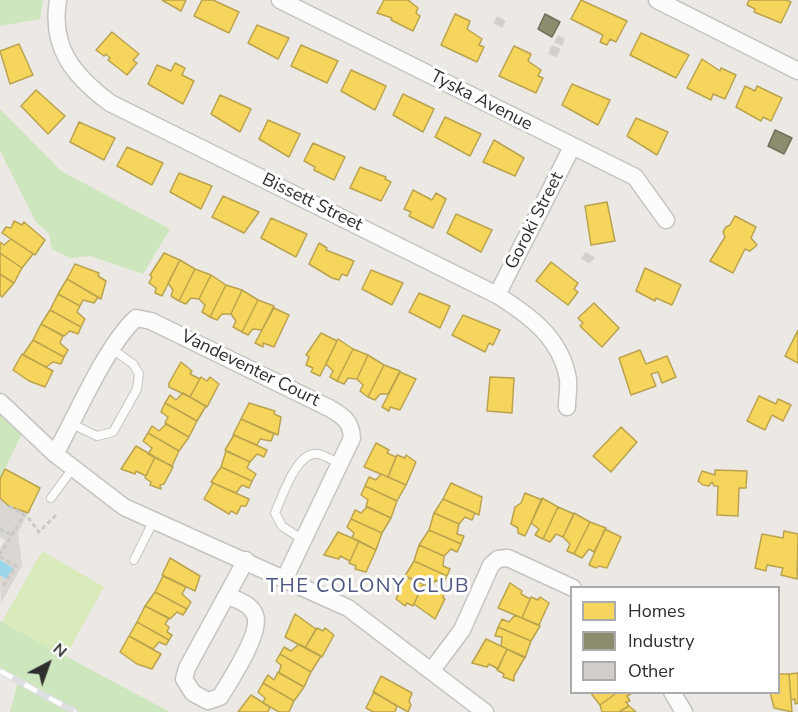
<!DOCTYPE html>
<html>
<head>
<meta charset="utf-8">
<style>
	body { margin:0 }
	#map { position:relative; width:798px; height:712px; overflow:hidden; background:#ece8e4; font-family:"Nunito Sans",sans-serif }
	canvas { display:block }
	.legend { position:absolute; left:570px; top:586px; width:210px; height:108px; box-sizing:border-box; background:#fff; border:2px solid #ababab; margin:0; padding:8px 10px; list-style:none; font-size:18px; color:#2e2e2e }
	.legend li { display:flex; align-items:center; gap:12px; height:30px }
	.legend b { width:30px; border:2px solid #ababab }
	.north { position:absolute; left:18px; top:634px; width:60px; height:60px; -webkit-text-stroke:4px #fff; paint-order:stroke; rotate:41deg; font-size:16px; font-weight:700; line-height:24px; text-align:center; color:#2e2e2e }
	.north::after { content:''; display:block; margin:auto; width:21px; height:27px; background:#2e2e2e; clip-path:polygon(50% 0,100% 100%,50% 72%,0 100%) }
</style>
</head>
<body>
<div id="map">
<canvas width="798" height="712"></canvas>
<ul class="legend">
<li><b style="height:16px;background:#f6d55c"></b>Homes</li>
<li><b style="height:16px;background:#8c8c6e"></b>Industry</li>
<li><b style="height:16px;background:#d1cecb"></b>Other</li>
</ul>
<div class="north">N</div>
</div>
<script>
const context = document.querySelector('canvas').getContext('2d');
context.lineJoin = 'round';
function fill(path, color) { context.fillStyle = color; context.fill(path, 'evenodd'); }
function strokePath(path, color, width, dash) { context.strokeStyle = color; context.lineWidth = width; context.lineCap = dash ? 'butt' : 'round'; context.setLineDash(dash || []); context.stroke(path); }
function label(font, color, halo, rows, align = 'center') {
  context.font = font + ' "Nunito Sans",sans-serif'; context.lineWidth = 6; context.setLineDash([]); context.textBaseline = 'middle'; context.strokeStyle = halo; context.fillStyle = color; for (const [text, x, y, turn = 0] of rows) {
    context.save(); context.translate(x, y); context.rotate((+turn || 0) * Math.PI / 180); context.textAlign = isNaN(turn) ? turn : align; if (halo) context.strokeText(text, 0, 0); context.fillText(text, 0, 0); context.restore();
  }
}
fill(new Path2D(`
	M0 0H43L40 19 0 26Z
	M0 109 61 171 170 229 143 274 90 256 70 258 52 249 49 234 36 222 0 151Z
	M0 402 25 427 0 479Z
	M0 621 170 712H10L18 681 0 671Z`), '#cee6be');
fill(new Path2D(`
	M42 551 104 587 65 657 2 622Z`), '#d9eabb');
fill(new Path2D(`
	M0 498 6 501 5 503 23 511 27 515 18 533 22 566 1 603 0 575 6 579 12 568 0 560V549L5 540 0 537Z`), '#dad6d2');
fill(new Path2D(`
	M0 560 13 568 6 579 0 575Z`), '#99d6ec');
const homes = new Path2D(`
	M162 0H186L181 11Z
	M202 0H213L239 12 229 33 194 16Z
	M384 0H408L418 8 416 13 420 16 413 31 391 20 392 18 377 13Z
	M581 0 627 21 616 42 610 39 607 45 600 42 603 35 571 19Z
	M749 0H786L791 2 781 23 754 12 755 9 747 5Z
	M455 14 470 21 467 29 482 39 479 45 484 47 477 62 441 45Z
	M257 25 289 38 278 59 248 43Z
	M112 32 139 54 133 60 137 63 127 75 108 60 110 58 106 54 104 56 96 50Z
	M641 33 689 55 676 78 630 55Z
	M19 44 33 75 10 84 0 51Z
	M301 45 338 61 327 83 291 66Z
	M514 46 531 54 528 61 541 70 538 76 543 78 536 93 499 76Z
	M702 59 720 71 721 68 736 75 725 99 713 94 711 100 687 88Z
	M175 63 185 68 182 75 194 81 183 104 148 84 157 65 171 71Z
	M351 70 386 86 375 110 341 91Z
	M572 84 610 100 598 125 562 105Z
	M745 86 755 91 757 86 782 98 771 121 763 117 761 121 736 107Z
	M36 90 65 116 48 134 21 106Z
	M403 94 434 109 423 132 393 115Z
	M220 95 251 109 240 132 211 114Z
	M445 117 481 134 470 156 435 137Z
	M636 118 668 132 657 155 627 136Z
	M268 120 300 134 289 157 259 139Z
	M79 122 115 138 104 160 70 142Z
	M494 140 524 158 515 176 483 162Z
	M313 143 345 157 334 180 314 170 315 167 304 161Z
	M127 147 163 163 152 185 117 166Z
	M360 167 386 177 385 179 391 182 381 201 350 188Z
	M179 173 212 186 201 209 170 192Z
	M413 190 432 200 436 193 446 199 433 228 409 216 411 212 404 209Z
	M223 196 259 212 244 233 212 217Z
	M607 202 615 241 591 245 585 206Z
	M456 214 492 230 481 252 447 233Z
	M735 216 756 227 751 238 757 245 750 251 745 249 733 273 710 261 725 237 723 232 726 227 730 225Z
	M271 218 307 234 296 257 261 238Z
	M14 221 22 225 24 222 45 240 35 255 2 233 6 227 11 228Z
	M11 239 33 254 22 268 0 253V242L4 245Z
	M319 243 327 248 326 250 354 261 347 276 342 274 339 280 332 278 309 264Z
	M0 253 22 268 14 283 0 274Z
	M164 253 180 260 162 296 155 293 156 288 149 283 152 277 150 275Z
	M180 260 195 269 179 301 171 296 173 290 168 283Z
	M551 262 578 283 574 289 578 292 568 305 536 281Z
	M75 264 99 273 98 276 106 281 101 299 67 279Z
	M645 268 681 285 672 305 656 298 655 301 636 291Z
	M195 269 211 275 199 299 191 298 186 304 179 301Z
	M371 270 403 283 392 305 362 289Z
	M0 274 14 283 2 297 0 295Z
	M211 275 226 285 210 317 202 312 205 305 199 299Z
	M67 279 98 297 94 303 83 300 80 306 58 294Z
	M226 285 242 290 231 314H222L217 320 210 317Z
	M242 290 258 300 242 332 233 327 236 321 231 314Z
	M419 293 450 306 440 328 409 312Z
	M58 294 80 306 77 312 85 319 81 327 50 310Z
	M258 300 274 306 262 330 253 329 248 335 242 332Z
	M594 303 619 328 602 347 580 326 583 323 578 318Z
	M274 308 289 315 274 347 263 343V347L255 343Z
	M50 310 81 327 78 334 70 331 64 336 41 324Z
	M463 315 500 330 493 345 489 343 485 352 452 335Z
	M41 324 63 336 60 343 68 350 64 357 33 340Z
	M798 330V363L785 356Z
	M321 333 337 341 320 376 311 372 313 368 306 365 309 357 306 355Z
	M338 339 353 349 337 381 330 377 333 371 326 364Z
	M33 340 64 357 61 364 53 362 46 367 23 355Z
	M353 349 368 355 357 379 348 378 344 384 337 381Z
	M640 350 646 364 667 356 676 377 662 383 658 372 651 374 656 386 631 395 619 358Z
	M22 354 53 371 45 387 29 381 13 370Z
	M368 355 384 365 368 397 360 391 363 385 357 379Z
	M181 362 192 371 190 374 200 379 190 397 169 387V383Z
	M384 365 400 371 388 394H380L375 400 368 397Z
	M400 372 416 379 400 410 390 407 389 411 382 407Z
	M201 377 207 381 210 377 219 384 207 407 190 397Z
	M490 377 514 378 512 413 487 411Z
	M183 393 206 406 197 421 165 403 170 395 176 400Z
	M759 396 776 404 778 399 791 405 783 421 772 415 765 430 747 421Z
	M165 403 197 421 189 437 165 423 168 417 161 412Z
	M249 403 275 411 274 414 281 417 278 435 241 419Z
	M241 419 274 434 271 441 260 439 257 445 233 435Z
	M166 424 189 437 179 451 148 433 152 426 159 431Z
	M621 427 637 442 611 472 593 456Z
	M148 433 179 451 172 466 148 454 152 448 143 441Z
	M234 435 267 450 264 457 257 454 250 462 225 450Z
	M376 443 389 450 387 453 396 457 388 477 364 467Z
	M136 446 155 457 146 476 136 471 135 474 121 469Z
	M226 451 250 462 247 468 256 474 252 481 221 467Z
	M397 455 405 458 406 455 416 462 406 485 388 477Z
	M155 457 173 467 164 484 160 485 161 489 150 485 151 482 145 478Z
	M221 467 252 481 249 488 242 485 236 493 211 482Z
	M5 469 40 488 28 513 9 506 0 498V479Z
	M715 470 747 471 746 488H739L738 516 717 515 718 486H714L712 482 709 486 703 485 698 481 702 471 715 475Z
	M381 474 406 485 397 501 365 486 369 477 376 480Z
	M213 483 249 499 246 506H241L237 514 231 511 229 514 204 499Z
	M451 483 482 497 479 515 443 499Z
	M365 486 397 501 391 518 366 506 368 500 361 495Z
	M525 493 542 500 525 536 518 533V528L511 524 515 507 521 503Z
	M542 498 558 507 543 539 535 535 539 529 531 523Z
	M443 499 475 513 472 520 465 517 459 524 434 513Z
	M367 507 391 518 382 533 351 519 355 510 361 513Z
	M558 507 574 514 563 537 556 534 550 542 543 539Z
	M434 513 459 524 457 534 464 536 461 544 429 530Z
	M574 513 590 522 574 554 567 551 570 544 563 537Z
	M351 519 382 533 376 550 352 538 354 533 347 527Z
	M590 522 606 528 594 552 589 549 582 558 574 554Z
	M605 529 621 537 607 568 599 566 596 568 589 565Z
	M429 530 461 544 457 552 451 549 444 556 419 545Z
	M784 531 798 534 797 579 781 575 783 568 767 565 766 571 755 568 762 534 783 538Z
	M338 532 359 541 350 561 340 556 339 559 324 555Z
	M359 541 376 550 366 572 355 569 356 566 349 563Z
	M419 545 444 556 443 566 450 569 447 576 414 561Z
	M170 558 200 576 195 591 162 575Z
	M414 561 447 576 443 584 436 580 430 587 405 576Z
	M163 576 186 587 182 594 191 602 187 609 155 592Z
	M406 577 423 584 413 606 407 603 405 606 396 599Z
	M510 583 522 591 521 594 530 599 522 618 498 608Z
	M423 584 444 594 443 598 445 599 435 619 414 604Z
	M155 592 187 609 183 615 177 612 170 619 145 606Z
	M531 597 538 600 540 597 549 603 539 625 522 618Z
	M145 606 169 618 165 624 169 627 167 632 172 635 169 640 137 622Z
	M295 614 316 629 305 648 285 637Z
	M515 615 540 626 531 641 498 627 502 619 509 622Z
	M137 622 169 640 166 645 159 642 153 649 129 636Z
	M498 627 531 641 525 658 501 646 502 637 495 636Z
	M317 628 323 631 325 628 334 635 322 657 305 648Z
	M129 636 161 654 152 669 137 664 120 652Z
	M486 639 507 649 498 669 489 664 487 667 472 663Z
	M299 644 321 656 311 672 280 654 284 647 291 651Z
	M507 649 525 657 514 676V681L503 677 504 674 497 670Z
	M280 654 311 672 304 687 279 673 281 665 276 661Z
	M278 672 304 687 294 701 263 683 268 675 274 680Z
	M798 673V703L795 704V699L791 700 789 674Z
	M778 674H789L792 712 774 708 770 692H778Z
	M381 676 412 693 409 701 411 705 408 712 373 692Z
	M263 683 294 701 289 712H279L263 703 265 698 258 692Z
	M374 692 397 706 395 712H373L366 708Z
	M590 692H618L600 705Z
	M618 692H634L627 696 630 701 626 702 629 706 619 712H602L600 705Z
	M251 695 270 707 268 712H238Z
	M629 706 636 712H619Z`);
fill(homes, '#f6d55c');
strokePath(homes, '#baa34e', 1.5);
const industry = new Path2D(`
	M545 14 560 22 552 37 538 29Z
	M775 130 792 138 784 154 768 146Z`);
fill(industry, '#8c8c6e');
strokePath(industry, '#70705b', 1.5);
const building = new Path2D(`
	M497 17 505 21 502 27 494 23Z
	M558 36 564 39 562 45 555 42Z
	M552 46 560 49 556 57 549 53Z
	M586 253 594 258 589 263 582 258Z`);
fill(building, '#d1cecb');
strokePath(building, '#d7d4d0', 1.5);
const lane = new Path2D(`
	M72 424 97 436 113 432 137 389 139 374 133 364 112 349
	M51 498 73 468
	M303 540 282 526 275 513C282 497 297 450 318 454 325 455 333 461 340 464
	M134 560 153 522`);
const street = new Path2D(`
	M58 0C50 48 74 76 110 103L497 295C529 315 561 338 568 379 569 387 567 398 567 407
	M280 0 635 177 666 220
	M657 0 798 71
	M497 295 572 147
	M0 402 55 454 124 507 348 608 485 712
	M55 454C77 415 105 347 136 318L151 321 329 408C343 416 351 421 352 438L285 578
	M229 596C239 601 251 604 255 615 262 632 230 681 220 697L208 701 193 693 184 679 187 668 246 560
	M432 670 462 630 491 565 498 559 508 558 573 588
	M672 692 684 712`);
strokePath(lane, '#c5c4c5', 10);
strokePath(street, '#c5c4c5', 19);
strokePath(new Path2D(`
	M9 506 27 516 39 532 57 514
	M0 529 12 535
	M0 555 24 515
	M0 557 16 566 4 585 0 583`), '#c9c9c8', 3, [4.5, 3]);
strokePath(lane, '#fcfcfb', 8);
strokePath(street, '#fcfcfb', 16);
const rail = new Path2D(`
	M0 671 75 712`);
strokePath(rail, '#dfdfe1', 7);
strokePath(rail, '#fff', 4.5, [14]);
label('18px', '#2e2e2e', '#fff', [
	["Tyska Avenue",481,101,27],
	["Bissett Street",312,203,26],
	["Goroki Street",535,221,-63],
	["Vandeventer Court",250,369,26]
]);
context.letterSpacing = '1.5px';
label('20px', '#4d5680', '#fff', [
	["THE COLONY CLUB",368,587]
]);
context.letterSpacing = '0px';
</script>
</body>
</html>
